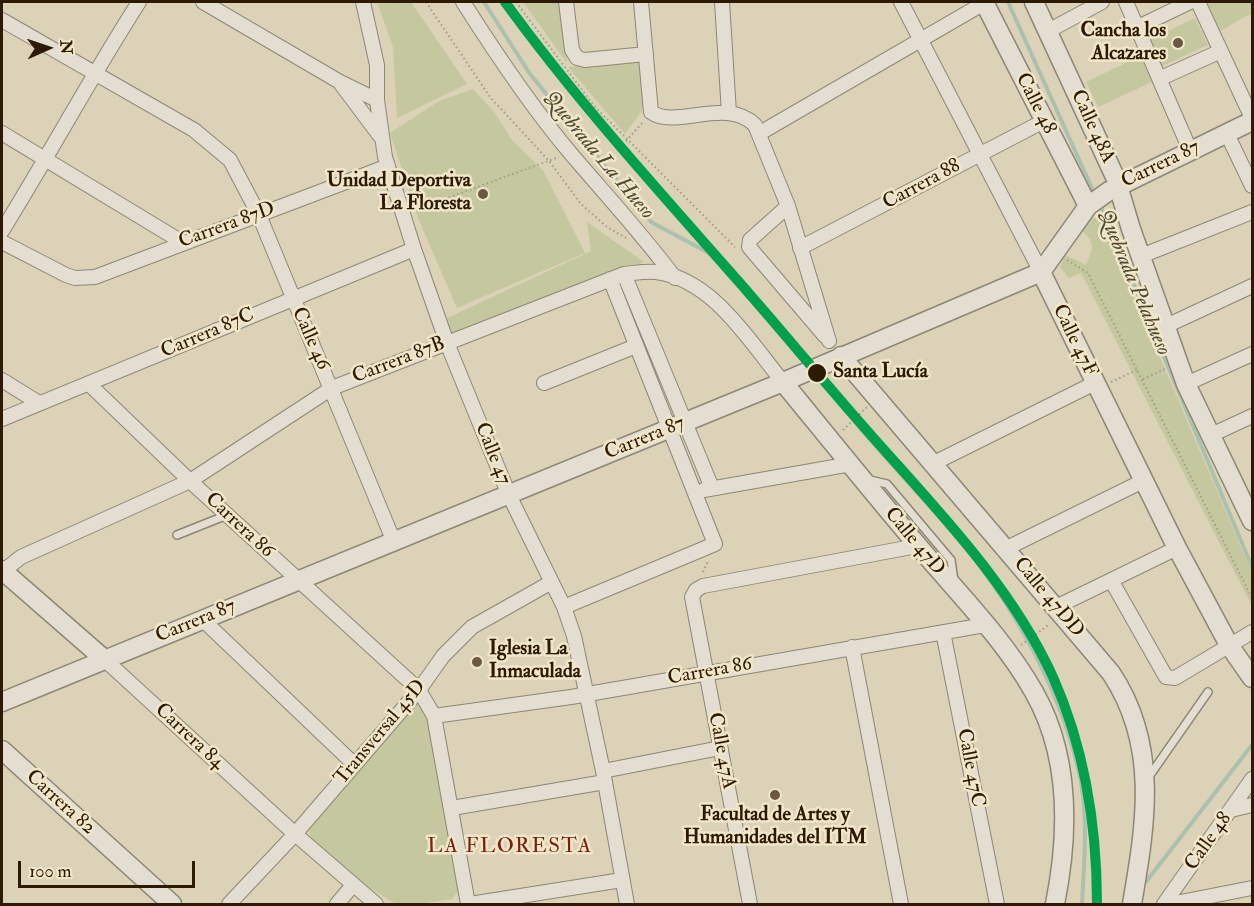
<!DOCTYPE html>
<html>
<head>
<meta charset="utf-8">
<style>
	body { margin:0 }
	#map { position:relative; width:1254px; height:906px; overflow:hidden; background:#dbd2b8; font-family:"IM FELL Double Pica",serif }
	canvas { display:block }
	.frame { position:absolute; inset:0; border:3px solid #2d1a05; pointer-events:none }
	.north { position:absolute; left:18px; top:18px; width:60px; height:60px; -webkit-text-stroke:4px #f1e6c8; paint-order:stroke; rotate:87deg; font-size:16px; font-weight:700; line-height:24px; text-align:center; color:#2d1a05 }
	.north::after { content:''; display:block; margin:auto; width:21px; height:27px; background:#2d1a05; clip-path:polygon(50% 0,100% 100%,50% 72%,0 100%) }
	.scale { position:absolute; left:18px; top:861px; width:177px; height:27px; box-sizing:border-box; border:3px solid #2d1a05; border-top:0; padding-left:8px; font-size:18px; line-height:21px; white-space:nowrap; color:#2d1a05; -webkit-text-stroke:4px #f1e6c8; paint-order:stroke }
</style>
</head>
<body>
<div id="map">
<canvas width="1254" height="906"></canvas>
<div class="frame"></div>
<div class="north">N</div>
<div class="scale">100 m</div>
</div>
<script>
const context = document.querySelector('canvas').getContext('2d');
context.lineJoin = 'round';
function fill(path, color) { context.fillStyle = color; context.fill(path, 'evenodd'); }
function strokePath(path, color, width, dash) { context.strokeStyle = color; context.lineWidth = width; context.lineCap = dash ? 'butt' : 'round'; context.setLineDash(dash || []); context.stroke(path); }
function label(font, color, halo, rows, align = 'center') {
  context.font = font + ' "IM FELL Double Pica",serif'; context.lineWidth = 5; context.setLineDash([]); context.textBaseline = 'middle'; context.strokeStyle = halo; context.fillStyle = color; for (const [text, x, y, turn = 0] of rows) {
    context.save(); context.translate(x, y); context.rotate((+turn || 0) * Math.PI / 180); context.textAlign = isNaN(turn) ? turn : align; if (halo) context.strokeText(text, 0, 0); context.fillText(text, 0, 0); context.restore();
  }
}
fill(new Path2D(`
	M377 2H411L467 84 397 118 393 47Z
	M523 2H559L567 63Z
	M1207 2H1252V13L1220 31Z
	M1195 18 1208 45 1160 67 1148 41Z
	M1140 56 1152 82 1098 107 1086 82Z
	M640 60 644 108 625 134 568 67Z
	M473 89 495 113 512 140 543 170 585 253 457 308 418 218 390 133 439 101Z
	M1094 218 1101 219 1252 573V606L1081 273 1069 278 1060 267 1065 255 1086 265C1093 249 1096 242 1081 230L1085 222Z
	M587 222 644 262 451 334 447 318 591 251Z
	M420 702 426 707 460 889 452 899C437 901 413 906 397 904 382 898 320 853 312 840 309 834 309 829 309 822L399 725V715L412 704Z`), '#c5c89f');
strokePath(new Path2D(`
	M484 2 530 74 651 222 709 253 761 312
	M1008 2 1095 195
	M1100 204 1252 567
	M859 427C893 467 929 504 962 543 1016 609 1065 698 1081 782 1088 821 1084 865 1082 904
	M1142 887 1252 745`), '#abc1ae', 4);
const service = new Path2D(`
	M866 479 887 484 951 560 954 581
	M177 535 227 515
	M1148 778 1208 692`);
const minor = new Path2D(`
	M203 2 340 82 377 100
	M363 2 377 65V100L385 157 414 249 447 343 509 495 564 607 574 636 603 771 627 904
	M463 2C496 54 532 108 572 155 607 196 643 235 675 278
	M566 2 572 50 577 58 585 60 646 54
	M641 2 651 112C676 130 726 96 755 125L788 206 829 341
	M722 2 729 113
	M901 2 1041 272
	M1126 2 1190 150
	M1198 2 1252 118
	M2 20 194 130 230 160 259 215 394 542
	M1138 27 1190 2
	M1048 31 1102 2
	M1161 78 1221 51
	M341 84 380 136
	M2 133 182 242
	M760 133 986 2
	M1227 134 1252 186
	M788 206 750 240 749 247 825 336
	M2 231C49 155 91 77 139 2
	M2 242 66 275 75 278 95 277 388 166
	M800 248 1044 121
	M1141 256 1252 212
	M624 274 712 488
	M1166 326 1252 286
	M2 380 39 403
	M544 383 636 346
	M89 384 190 481 419 690 434 716 468 904
	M1186 384 1252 354
	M2 419 414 249
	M1209 436 1252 416
	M932 464 1095 383
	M704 490 851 464
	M1005 549 1143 481
	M2 572 21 557 190 481 332 388 624 274C635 273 645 271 656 272 713 279 750 342 783 382
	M1111 580 1166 677 1175 678 1252 632
	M564 607 715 544 610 279
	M1056 607 1177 548
	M203 620 354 764
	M943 632 997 904
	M852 647 901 904
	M104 659 295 834 376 904
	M434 716 571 697 985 625
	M603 771 720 748
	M452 808 605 782
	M1231 810 1252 805
	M229 904 295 834 419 690 443 656 472 627 550 583
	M337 904 353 885
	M470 904 622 880
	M750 904 692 597 696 590 703 586 917 546
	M1164 904 1252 779
	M1170 904 1252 888`);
const tertiary = new Path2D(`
	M984 2 1088 206
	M1034 2 1116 179 1131 229 1186 384 1252 521
	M1041 272 1177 548 1229 645 1252 678
	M841 356 1111 673C1159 745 1146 823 1132 904
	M783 382C828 437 873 493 919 547 958 593 1004 639 1034 692 1071 757 1069 834 1055 904
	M2 570 104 659
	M2 702 783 382 1041 272 1088 206 1109 191 1252 121
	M2 750 172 904`);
strokePath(service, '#8d8674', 10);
strokePath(minor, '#8d8674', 16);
strokePath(tertiary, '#8d8674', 21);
strokePath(new Path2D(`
	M426 2 490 97 549 161 581 204 607 227 626 238
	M516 2 595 107 735 247
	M626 141 644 121
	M415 210 559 157
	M1067 260 1088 273 1252 598
	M1143 379 1165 369
	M1111 382 1137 370
	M843 430 867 407
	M703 572 708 561
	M1021 645 1050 624`), '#a09a8e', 2, [1.5, 3]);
strokePath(service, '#e3ded1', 7);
strokePath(minor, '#e3ded1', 14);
strokePath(tertiary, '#e3ded1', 18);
strokePath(new Path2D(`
	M505 2C577 101 659 191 740 283 781 330 821 378 863 426 931 504 1009 581 1053 677 1085 749 1097 826 1097 904`), '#029f4d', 10);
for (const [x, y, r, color] of [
	[1178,43,6,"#6a5a44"],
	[483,194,6,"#6a5a44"],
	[817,373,10,"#2d1a05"],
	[477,662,6,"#6a5a44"],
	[775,795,6,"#6a5a44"]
]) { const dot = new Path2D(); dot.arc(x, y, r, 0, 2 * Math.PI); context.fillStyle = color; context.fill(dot); strokePath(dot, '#f1e6c8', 2); }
label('bold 20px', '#2d1a05', '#f1e6c8', [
	["Cancha los",1166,32],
	["Alcazares",1166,55],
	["Unidad Deportiva",471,182],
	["La Floresta",471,205],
	["Iglesia La",489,650,"left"],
	["Inmaculada",489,673,"left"],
	["Facultad de Artes y",775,816,"center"],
	["Humanidades del ITM",775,839,"center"]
], 'right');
label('20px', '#2d1a05', '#f1e6c8', [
	["Calle 48",1035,104,63],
	["Calle 48A",1092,127,65],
	["Carrera 87",1161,165,-26],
	["Carrera 88",922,185,-28],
	["Carrera 87D",227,226,-20],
	["Carrera 87C",208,334,-23],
	["Calle 46",310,339,66],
	["Calle 47F",1074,341,64],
	["Carrera 87B",399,361,-21],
	["Carrera 87",645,439,-22],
	["Calle 47",492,454,68],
	["Carrera 86",239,526,43],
	["Calle 47D",914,542,50],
	["Calle 47DD",1048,598,50],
	["Carrera 87",196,622,-22],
	["Carrera 86",710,672,-10],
	["Transversal 45D",381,733,-50],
	["Carrera 84",189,737,43],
	["Calle 47A",721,751,79],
	["Calle 47C",970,768,79],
	["Carrera 82",60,803,42],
	["Calle 48",1209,842,-55]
]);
label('bold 20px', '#2d1a05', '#f1e6c8', [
	["Santa Lucía",833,373]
], 'left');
label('italic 21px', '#4d4a36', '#f1e6c8', [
	["Quebrada La Hueso",598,156,50],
	["Quebrada Pelahueso",1133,283,67]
]);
context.letterSpacing = '1.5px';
label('21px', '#7a1f14', '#f1e6c8', [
	["LA FLORESTA",510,847]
]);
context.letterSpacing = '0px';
</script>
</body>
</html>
